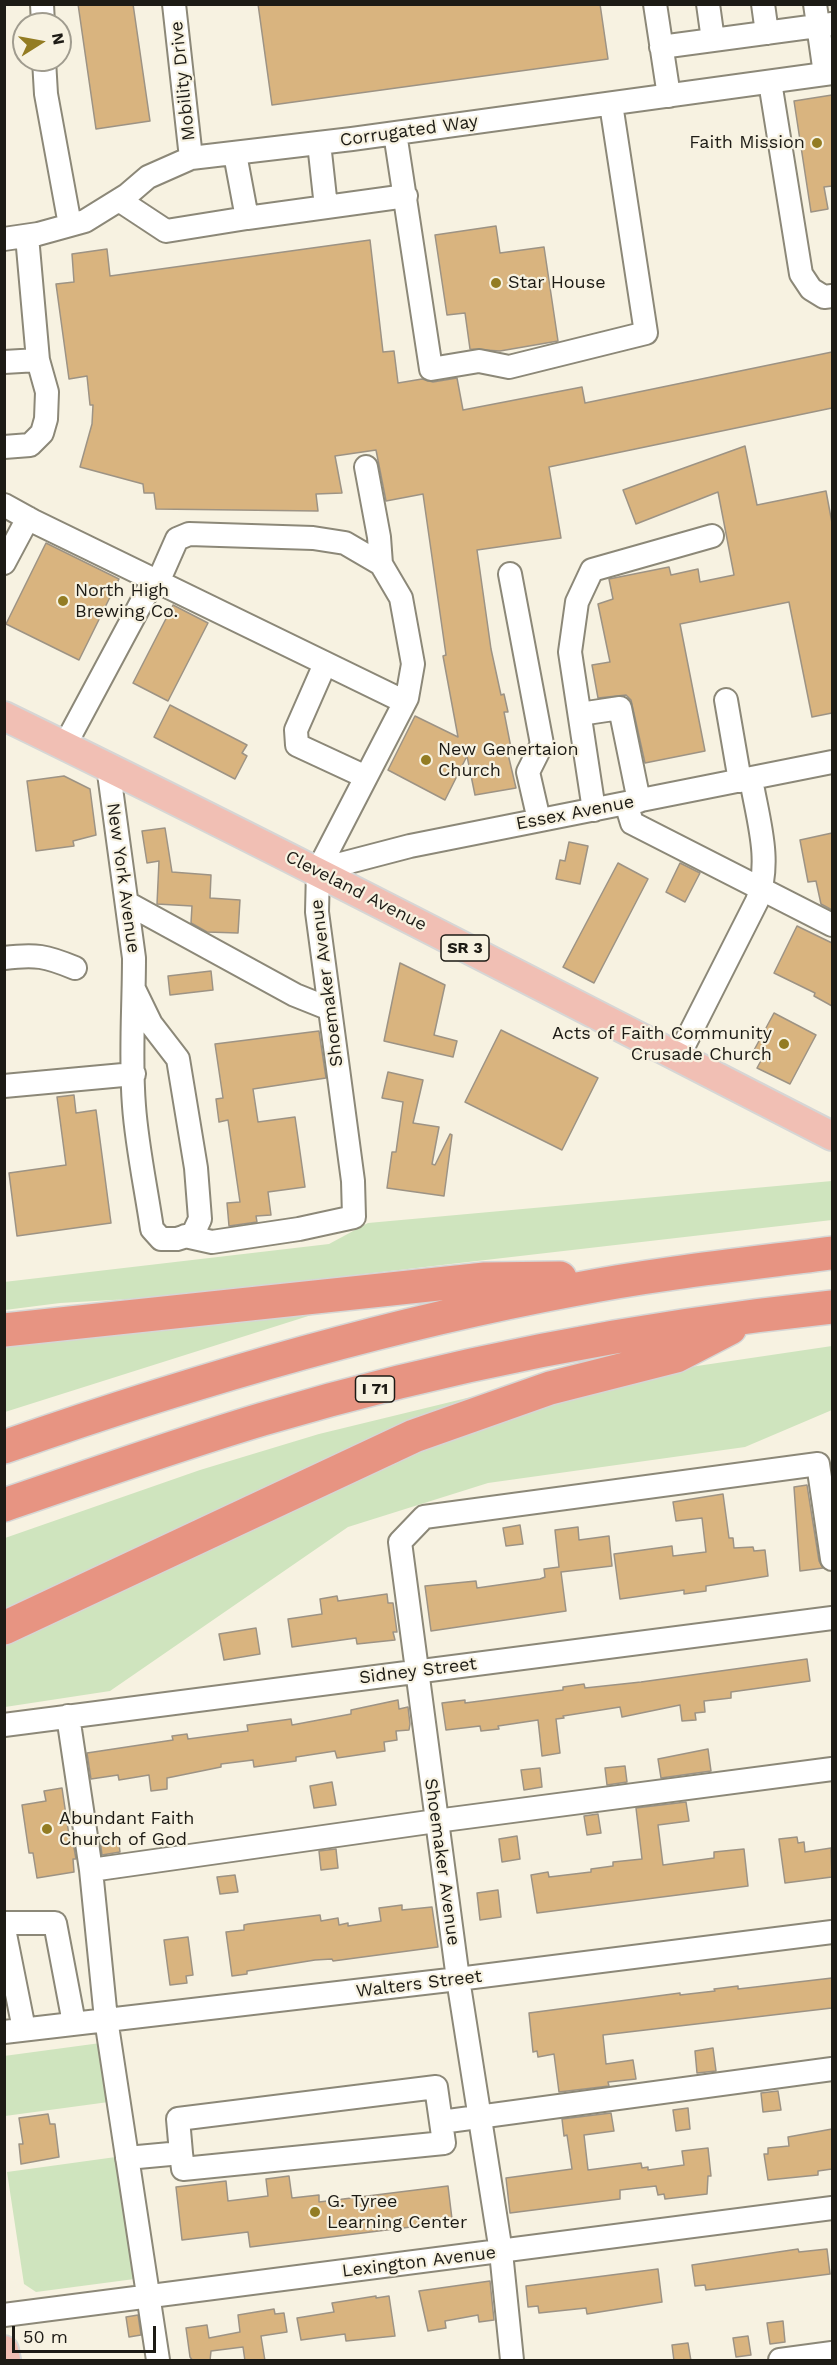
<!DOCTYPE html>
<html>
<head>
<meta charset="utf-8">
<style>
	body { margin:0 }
	#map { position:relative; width:837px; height:2365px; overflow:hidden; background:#f7f2e1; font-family:"Work Sans",sans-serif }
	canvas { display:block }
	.frame { position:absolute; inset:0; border:6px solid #1d1b15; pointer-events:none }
	.north { position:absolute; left:12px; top:12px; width:60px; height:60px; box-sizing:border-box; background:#f7f2e1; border:2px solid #a09c8f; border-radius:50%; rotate:79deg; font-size:16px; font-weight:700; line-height:24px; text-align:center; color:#1d1b15 }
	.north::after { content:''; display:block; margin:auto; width:21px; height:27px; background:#937c23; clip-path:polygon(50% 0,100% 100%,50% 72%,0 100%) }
	.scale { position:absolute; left:12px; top:2326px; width:144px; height:27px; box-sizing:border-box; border:3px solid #1d1b15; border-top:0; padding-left:8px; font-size:18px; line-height:21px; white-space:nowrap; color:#1d1b15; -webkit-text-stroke:4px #f7f2e1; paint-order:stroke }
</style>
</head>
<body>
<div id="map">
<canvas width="837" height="2365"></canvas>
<div class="frame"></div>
<div class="north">N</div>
<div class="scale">50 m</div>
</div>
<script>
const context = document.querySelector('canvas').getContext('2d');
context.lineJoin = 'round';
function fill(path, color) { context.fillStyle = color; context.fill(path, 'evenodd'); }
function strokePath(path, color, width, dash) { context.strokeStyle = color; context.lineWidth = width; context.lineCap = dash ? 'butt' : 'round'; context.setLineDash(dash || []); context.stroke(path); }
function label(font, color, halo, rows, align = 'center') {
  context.font = font + ' "Work Sans",sans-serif'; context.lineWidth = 4.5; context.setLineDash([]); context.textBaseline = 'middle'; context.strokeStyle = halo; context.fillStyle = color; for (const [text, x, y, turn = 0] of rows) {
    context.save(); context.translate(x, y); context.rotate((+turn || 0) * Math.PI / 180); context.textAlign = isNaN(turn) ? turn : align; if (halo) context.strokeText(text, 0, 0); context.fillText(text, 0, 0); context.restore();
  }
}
fill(new Path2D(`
	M832 1181V1220L165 1297 60 1303 5 1310 4 1282 329 1244 368 1223Z
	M321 1312 5 1412 4 1343Z
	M832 1346V1410L745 1447 488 1483 348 1527 110 1691 5 1707 4 1644 467 1428 605 1384 697 1366Z
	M508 1388 5 1617V1538L200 1470 319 1434Z
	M108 2042 116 2101 5 2116 4 2056Z
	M123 2156 142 2278 36 2292 24 2284 7 2172Z`), '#cfe4be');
const building = new Path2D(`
	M78 4H133L150 121 96 129Z
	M258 4H600L608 59 272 105Z
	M832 95V186L824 187 828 209 811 212 794 101Z
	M496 226 500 253 544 247 558 341 500 351 470 349 465 313 447 315 435 235Z
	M370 240 383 352 394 351 398 383 422 379 433 382 457 378 463 410 582 387 585 403 832 352V408L549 467 561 538 477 550 491 649 501 695 504 694 508 712H504L512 753 508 754 516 788 475 795 467 756 445 800 388 770 415 716 458 737 443 656 446 655 423 494 386 501 376 450 335 456 342 493 316 494 318 511 156 509 154 493H144L143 484 80 467 92 424 93 405H90L87 376 69 379 56 284 74 282 72 254 107 249 110 276Z
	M745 446 757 505 826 491 832 523V713L812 717 789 602 680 624 705 751 645 763 631 700 626 695 598 698 592 665 610 662 598 604 613 599 609 579 669 567 671 575 698 569 700 582 734 575 718 492 636 524 623 490Z
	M46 543 119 579 79 660 6 624Z
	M173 605 208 623 168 701 133 683Z
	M170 705 247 745 242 753 247 756 235 779 154 737Z
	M64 776 90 789 96 835 73 841 74 846 36 851 27 781Z
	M165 828 172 872 211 875 210 898 240 900 238 933 207 932 191 923 192 906 157 904 159 861 147 863 142 831Z
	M832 833V910L821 904 816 881 808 882 800 840Z
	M569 842 588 846 580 884 556 879 560 860 565 861Z
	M618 863 648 879 594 983 563 967Z
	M680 863 700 873 685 902 666 892Z
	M797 926 832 943V1006L814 996 815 993 774 973Z
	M400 963 445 985 434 1035 457 1041 453 1057 384 1041Z
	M211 971 213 990 170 995 168 976Z
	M774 1013 816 1035 790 1084 757 1068 763 1057 753 1052Z
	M501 1030 598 1078 562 1150 465 1102Z
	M319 1031 326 1078 253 1089 258 1122 295 1117 305 1187 268 1192 271 1215 256 1216 257 1222 229 1226 227 1203 240 1202 228 1120 219 1122 216 1099 223 1098 215 1044Z
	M388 1072 423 1080 413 1123 439 1127 432 1164 435 1165 450 1134 452 1135 444 1196 387 1188 392 1152H396L403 1102 382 1098Z
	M74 1095 76 1113 96 1110 111 1223 17 1236 9 1173 66 1165 57 1097Z
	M807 1485 819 1561 823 1568 800 1571 794 1487Z
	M723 1494 729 1538H733L734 1548 753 1547 754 1551 765 1550 768 1576 706 1586V1591L684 1594V1590L620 1599 614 1554 672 1546 673 1556 706 1552 702 1518 676 1521 673 1502Z
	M520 1525 523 1544 506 1546 503 1528Z
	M578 1527 579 1540 609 1536 612 1566 561 1572 566 1611 431 1631 425 1586 476 1581 477 1588 540 1579 545 1577 544 1569 559 1567 555 1530Z
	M387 1594 388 1603H393L397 1632H393L395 1640 357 1644 356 1638 292 1647 288 1619 322 1614 320 1599 337 1596 338 1601Z
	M256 1628 260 1654 224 1660 219 1634Z
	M807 1659 810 1681 731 1692V1698L704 1701 705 1712 695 1713 696 1720 682 1721 680 1705 622 1717 620 1707 563 1716 564 1718 556 1719 560 1753 542 1756 538 1720 498 1726 499 1729 481 1731 480 1726 446 1730 442 1703 465 1700V1703L563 1690V1687L584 1684 585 1688 641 1682Z
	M398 1700 399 1709 408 1707 410 1724 409 1730 396 1731 397 1740 384 1742 385 1751 337 1758 335 1751 296 1757V1761L254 1767 253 1760 221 1764V1767L167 1778V1789L151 1791 149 1775 119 1780 118 1775 91 1779 87 1753 173 1740 172 1736 187 1734 188 1739 248 1731 247 1725 291 1719 292 1725 351 1714V1710Z
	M708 1749 711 1771 661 1778 658 1759Z
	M625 1766 627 1782 607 1785 605 1768Z
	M540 1768 542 1787 524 1790 521 1770Z
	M332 1782 336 1805 314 1808 310 1786Z
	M62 1788 70 1842H73L76 1859H73L74 1872 37 1878 33 1853H29L22 1805 46 1801 44 1791Z
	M686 1802 689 1821 658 1825 663 1865 714 1858V1852L744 1849 748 1886 537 1913 531 1875 548 1872 549 1877 591 1872V1869L613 1866V1862L642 1859 636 1808Z
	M598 1814 601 1833 587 1835 584 1816Z
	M517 1836 520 1859 502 1862 499 1839Z
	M118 1837 120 1852 102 1855 100 1839Z
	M797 1837 798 1843 804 1842 805 1852 831 1848 832 1877 785 1883 779 1839Z
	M336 1849 338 1868 321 1870 319 1851Z
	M235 1875 238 1892 220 1894 217 1877Z
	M498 1890 501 1917 480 1920 477 1893Z
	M402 1905V1910L432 1907 438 1947 333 1961 332 1959 315 1960 247 1971V1974L232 1976 226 1932 244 1930V1925L248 1924 320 1915 321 1921 338 1918 339 1925 348 1923V1926L381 1921 379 1908Z
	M188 1937 193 1975 186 1976 187 1983 170 1985 164 1940Z
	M832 1978V2008L603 2035 606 2064 633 2060 636 2079 608 2082 609 2086 559 2092 554 2054 538 2057 537 2051 533 2052 529 2013 680 1993V1995L715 1991 714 1989 738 1986V1989Z
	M713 2048 716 2071 697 2073 695 2051Z
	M778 2091 781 2110 763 2112 761 2093Z
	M688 2108 690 2129 676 2131 673 2110Z
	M611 2113 614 2131 584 2135 588 2170 641 2163 642 2168 648 2167V2170L684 2165 682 2151 708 2148 711 2176H708L707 2194 665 2199 664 2194 658 2195 656 2186 620 2190V2199L510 2213 506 2178 572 2169 567 2135 564 2136 562 2119Z
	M48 2114 50 2124H55L59 2157 21 2164 19 2144H23L19 2118Z
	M832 2129V2169L818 2171V2175L768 2180 764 2154H768V2148L789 2146 788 2137Z
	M289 2176 292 2198 319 2195V2202L448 2186 452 2219 443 2221V2223L250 2247 248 2232 182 2240 176 2187 226 2181 228 2201 268 2196 266 2179Z
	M798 2249 799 2252 827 2249 830 2274 706 2290 705 2285 695 2286 692 2265Z
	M658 2269 662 2302 587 2314 586 2308 539 2313 538 2306 528 2307 526 2286Z
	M490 2281 494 2320 479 2322 478 2315 445 2321 446 2328 428 2331 419 2291Z
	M376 2296V2298L389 2296 395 2336 346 2341 345 2334 301 2340 297 2318 334 2312 332 2303Z
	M274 2309 275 2314 284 2313 287 2332 261 2336 265 2361H245L243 2347 211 2351 210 2361H193L190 2357 186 2328 207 2325 209 2338 240 2332 238 2315Z
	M138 2315 141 2335 129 2337 126 2317Z
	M783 2321 785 2342 770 2344 767 2323Z
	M748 2336 751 2355 736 2357 733 2338Z
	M688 2343 691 2361H674L672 2345Z`);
fill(building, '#d9b47f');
strokePath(building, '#9d9384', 1.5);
const minor = new Path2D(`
	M42 4 43 24
	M174 4 191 158
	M655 4 669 96
	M708 4 713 40
	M763 4 767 33
	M815 4 825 74
	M661 47 832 24
	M44 60 46 94 70 225
	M770 82 801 274 811 289 824 297 832 296
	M395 133 431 369 479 361 509 367 646 333 611 104
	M319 143 326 207
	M235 154 247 218 406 196
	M119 200 166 231 247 218
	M4 239 38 234 85 221 127 195 148 177 191 158 352 139 832 73
	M4 362 38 360
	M4 447 30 445 42 433 46 419 47 392 38 360 27 236
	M4 505 33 521 405 702
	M4 563 28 518
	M510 574 542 744 528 772 539 820
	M158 582 177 539 189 534 313 538 345 543 381 564
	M325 664 296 730 297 745 366 777
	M726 700 740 781
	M580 714 620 708 639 801
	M65 745 154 579
	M108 766 134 958C134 1007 130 1057 134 1106 137 1147 146 1188 152 1229L161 1239H177L193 1234 200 1219 196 1168 178 1059 151 1024 134 989
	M626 803 632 823 832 925
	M594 810 570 652 577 602 592 570 712 536
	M318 870 410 846 832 762
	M127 903 295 995 330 1009
	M4 958C36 954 46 956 75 968
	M678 1057 757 901C772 861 758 820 751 779
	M4 1086 134 1074
	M185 1236 212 1242 299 1229 354 1217 353 1181 317 912 318 870 407 698 413 664 401 598 381 564 379 537 366 467
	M68 1716 91 1870 106 2019 158 2360
	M4 1725 832 1618
	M91 1870 436 1821 832 1769
	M4 1923H55L74 2023
	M4 1929 24 2029
	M4 2032 458 1979 832 1932
	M441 2122 832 2069
	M127 2158 181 2153 178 2119 436 2087 444 2143 183 2169 181 2153
	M4 2315 832 2208
	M512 2360 501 2252 458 1979 400 1542 424 1517 818 1464 832 1559
	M780 2360 832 2353`);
const major = new Path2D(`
	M4 716C283 852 557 995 832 1136
	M4 2350 6 2360`);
const highway = new Path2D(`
	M4 1330 485 1279 560 1278
	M4 1447C190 1382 379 1326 572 1290 658 1273 746 1264 832 1253
	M4 1505C90 1476 176 1445 263 1419 448 1364 641 1327 832 1307
	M4 1628 414 1436 550 1388 676 1356 730 1328`);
strokePath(minor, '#8c8878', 26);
strokePath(major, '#d6d6d5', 32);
strokePath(highway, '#d6d6d5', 36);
strokePath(minor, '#fff', 22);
strokePath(major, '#f1bfb4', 28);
strokePath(highway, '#e79482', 33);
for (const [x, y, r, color] of [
	[817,143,6,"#937c23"],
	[496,283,6,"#937c23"],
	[63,601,6,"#937c23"],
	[426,760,6,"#937c23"],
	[784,1044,6,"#937c23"],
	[47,1829,6,"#937c23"],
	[315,2212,6,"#937c23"]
]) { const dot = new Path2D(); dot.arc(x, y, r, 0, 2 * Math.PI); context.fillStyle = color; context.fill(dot); strokePath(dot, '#f7f2e1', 2); }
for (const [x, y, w] of [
	[465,948,48],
	[375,1389,39]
]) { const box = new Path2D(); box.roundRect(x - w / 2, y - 13, w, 26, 4.5); context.fillStyle = '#f7f2e1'; context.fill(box); strokePath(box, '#1d1b15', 1.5); }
label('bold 16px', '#1d1b15', null, [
	["SR 3",465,948],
	["I 71",375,1389]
]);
label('18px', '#1d1b15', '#f7f2e1', [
	["Mobility Drive",183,81,-96],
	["Corrugated Way",409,131,-8],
	["Essex Avenue",575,813,-11],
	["New York Avenue",123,878,82],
	["Cleveland Avenue",356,891,27],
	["Shoemaker Avenue",327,983,-97],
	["Sidney Street",418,1671,-7],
	["Shoemaker Avenue",442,1862,82],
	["Walters Street",419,1984,-7],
	["Lexington Avenue",419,2262,-7]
]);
label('18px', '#1d1b15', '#f7f2e1', [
	["Faith Mission",805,143,"right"],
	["Star House",508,283],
	["North High",75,591],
	["Brewing Co.",75,612],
	["New Genertaion",438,750],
	["Church",438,771],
	["Acts of Faith Community",772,1034,"right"],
	["Crusade Church",772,1055,"right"],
	["Abundant Faith",59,1819],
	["Church of God",59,1840],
	["G. Tyree",327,2202],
	["Learning Center",327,2223]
], 'left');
</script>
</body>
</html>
